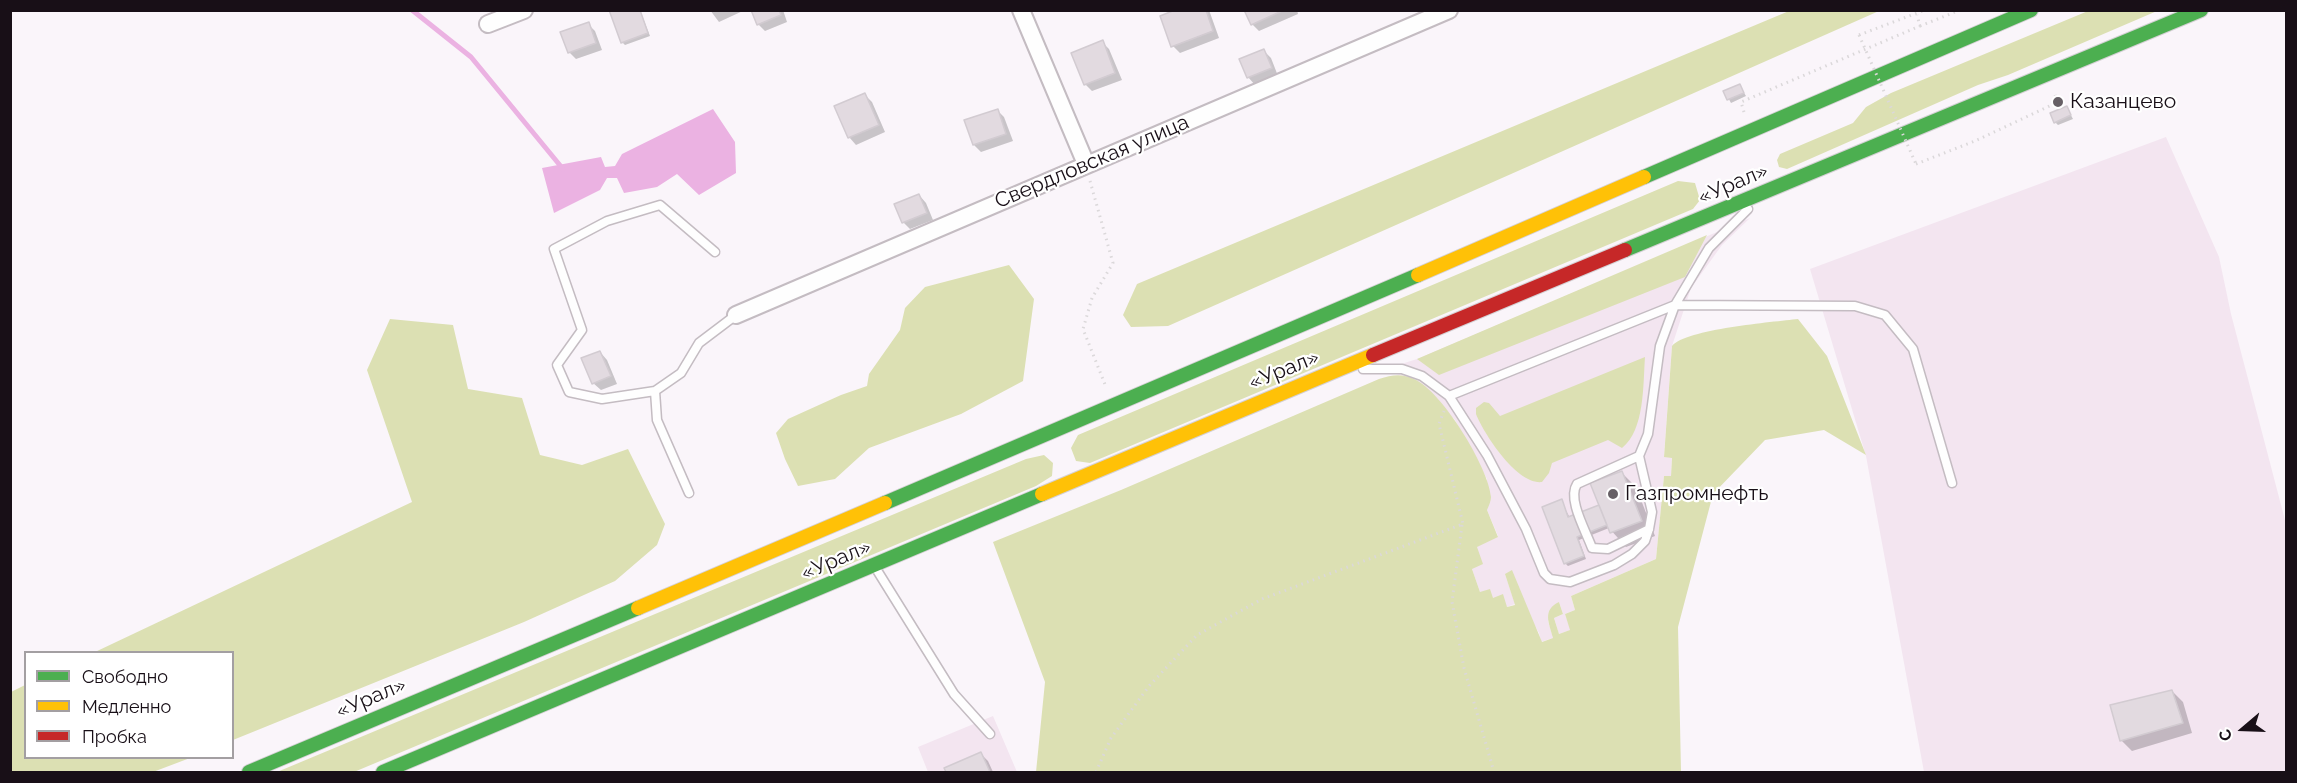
<!DOCTYPE html>
<html>
<head>
<meta charset="utf-8">
<style>
	body { margin:0 }
	#map { position:relative; width:2297px; height:783px; overflow:hidden; background:#faf5fa; font-family:Raleway,sans-serif }
	canvas { display:block }
	.frame { position:absolute; inset:0; border:12px solid #180f17; pointer-events:none }
	.legend { position:absolute; left:24px; top:651px; width:210px; height:108px; box-sizing:border-box; background:#fff; border:2px solid #a39fa2; margin:0; padding:8px 10px; list-style:none; font-size:18px; color:#180f17 }
	.legend li { display:flex; align-items:center; gap:12px; height:30px }
	.legend b { width:30px; border:2px solid #a39fa2 }
	.north { position:absolute; left:2213px; top:699px; width:60px; height:60px; -webkit-text-stroke:4px #fff; paint-order:stroke; rotate:251deg; font-size:16px; font-weight:700; line-height:24px; text-align:center; color:#180f17 }
	.north::after { content:''; display:block; margin:auto; width:21px; height:27px; background:#180f17; clip-path:polygon(50% 0,100% 100%,50% 72%,0 100%) }
</style>
</head>
<body>
<div id="map">
<canvas width="2297" height="783"></canvas>
<div class="frame"></div>
<ul class="legend">
<li><b style="height:8px;background:#4caf50"></b>Свободно</li>
<li><b style="height:8px;background:#ffc107"></b>Медленно</li>
<li><b style="height:8px;background:#c62828"></b>Пробка</li>
</ul>
<div class="north">С</div>
</div>
<script>
const context = document.querySelector('canvas').getContext('2d');
context.lineJoin = 'round';
function fill(path, color) { context.fillStyle = color; context.fill(path, 'evenodd'); }
function strokePath(path, color, width, dash) { context.strokeStyle = color; context.lineWidth = width; context.lineCap = dash ? 'butt' : 'round'; context.setLineDash(dash || []); context.stroke(path); }
function label(font, color, halo, rows, align = 'center') {
  context.font = font + ' Raleway,sans-serif'; context.lineWidth = 4.5; context.setLineDash([]); context.textBaseline = 'middle'; context.strokeStyle = halo; context.fillStyle = color; for (const [text, x, y, turn = 0] of rows) {
    context.save(); context.translate(x, y); context.rotate((+turn || 0) * Math.PI / 180); context.textAlign = isNaN(turn) ? turn : align; if (halo) context.strokeText(text, 0, 0); context.fillText(text, 0, 0); context.restore();
  }
}
fill(new Path2D(`
	M2166 137 2219 257 2231 314 2286 524V772H1924L1866 456 1810 269Z
	M1750 218 1722 245 1691 288 1672 346 1664 456 1672 457 1671 476H1664L1656 559 1571 596 1575 610 1565 614 1571 630 1559 634 1554 618 1563 614 1559 602 1548 621 1553 638 1541 642 1539 633 1505 574 1515 604 1507 607 1480 592 1472 569 1476 547 1498 536 1487 510V479L1455 420 1416 380 1396 374 1373 373 1417 359Z
	M993 716 1017 772H928L918 747Z`), '#f3e5f0');
fill(new Path2D(`
	M1789 11H1879L1168 326 1131 327 1123 315 1137 284Z
	M2088 11H2157L2008 75 1978 85 1787 169 1779 167 1777 160 1780 154 1853 123 1866 107 1891 93Z
	M1678 181 1695 183 1700 200 1693 209 1090 463 1076 461 1071 448 1078 435Z
	M1707 235 1685 277 1439 375 1417 359Z
	M1009 265 1034 299 1023 381 961 414 869 448 835 479 798 486 785 459 776 433 788 419 841 395 867 386 869 374 900 330 905 308 925 287Z
	M390 319 453 325 468 389 522 398 540 455 582 465 628 449 665 524 657 545 615 581 524 622 233 740 232 652H95L412 502 367 370Z
	M1798 319 1827 356 1866 455 1824 430 1765 440 1713 494 1678 627 1681 772H1036L1045 682 993 542 1121 490 1379 379C1392 375 1401 373 1414 379 1442 391 1489 468 1491 497 1491 501 1489 505 1487 510L1498 537 1477 547 1483 564 1472 569 1480 592 1490 589 1493 598 1503 594 1507 607 1515 605 1505 574 1512 570 1542 642 1553 638C1549 623 1542 610 1559 602L1563 614 1554 618 1559 634 1570 630 1565 614 1575 610 1571 596 1656 559 1664 476H1671L1672 458 1664 457 1672 346C1686 329 1773 322 1798 319Z
	M1645 357C1643 384 1645 430 1622 448L1608 440 1552 463 1549 473 1542 482C1517 485 1484 434 1476 414V408L1484 402 1489 403 1500 416Z
	M1044 455 1053 463 1052 476 1036 486 354 772H277L1026 459Z
	M25 685 26 758H190L153 772H11V692Z`), '#dce0b3');
fill(new Path2D(`
	M713 109 735 142 736 173 699 195 677 174 657 187 624 193 617 178H607L600 190 554 213 542 168 601 157 605 167 615 166 622 154Z`), '#ebb2e2');
fill(new Path2D(`
	M611 10H640L650 36 625 45 622 42Z
	M710 10H745L719 22Z
	M753 10H783L787 22 765 31 758 24Z
	M1179 10H1209L1219 38 1180 53 1173 46Z
	M1246 10H1297L1298 14 1259 31 1252 24Z
	M588 24 595 31 602 50 576 59 569 52Z
	M1102 42 1109 49 1122 80 1092 91 1085 84Z
	M1264 51 1271 58 1278 76 1255 85 1248 77Z
	M1740 86 1746 96 1731 103 1725 92Z
	M865 95 872 102 885 132 856 145 849 137Z
	M2067 108 2073 119 2058 125 2055 122Z
	M997 110 1004 117 1013 141 981 152 974 145Z
	M919 195 926 203 933 220 910 229 903 222Z
	M600 352 607 360 617 384 601 390 593 383Z
	M1622 473 1636 487 1655 536 1626 547 1609 528 1579 540 1586 559 1568 566 1565 563 1561 501 1570 518 1598 507Z
	M2172 691 2183 702 2192 733 2132 751 2121 740Z
	M981 754 988 761 993 772H947L946 769Z`), '#0003');
strokePath(new Path2D(`
	M412 10 471 57 563 169`), '#ebb2e2', 5);
const building = new Path2D(`
	M609 10H640L648 33 621 43Z
	M751 10H779L781 15 757 25Z
	M1175 10H1206L1213 31 1171 47 1160 16Z
	M1244 10H1284L1251 25Z
	M589 22 596 43 568 53 560 32Z
	M1103 40 1115 73 1084 85 1071 53Z
	M1264 49 1272 68 1247 78 1239 59Z
	M1740 84 1744 93 1727 100 1723 91Z
	M865 93 879 125 848 138 834 106Z
	M2067 106 2071 115 2054 123 2050 113Z
	M998 109 1006 134 973 145 964 120Z
	M919 194 927 213 902 223 894 204Z
	M600 351 611 376 592 384 581 358Z
	M1622 471 1642 521 1610 533 1590 483Z
	M1562 499 1568 517 1599 505 1607 525 1577 537 1584 556 1564 564 1542 507Z
	M2172 690 2183 723 2120 741 2110 705Z
	M981 752 990 772H946L944 768Z`);
fill(building, '#e2dae0');
strokePath(building, '#d2cbd1', 1.5);
const lane = new Path2D(`
	M1363 369H1402L1422 376 1449 396 1487 455 1526 529 1544 573 1550 579 1570 582 1614 565 1632 554 1645 541 1649 529 1652 512 1639 456 1648 434 1660 346 1675 305 1709 248 1748 209
	M655 391 602 399 569 392 557 365 582 330 554 249 607 221 660 205 715 252
	M1449 396 1675 305 1855 306 1885 315 1913 349 1952 483
	M1639 456 1577 484C1567 499 1586 531 1592 548L1608 549 1649 529
	M689 493 657 420 655 391 681 373 699 343 736 315
	M875 567 954 694 990 734`);
const street = new Path2D(`
	M1021 10 1086 164
	M488 24 524 10
	M736 315 1449 10`);
const fast = new Path2D(`
	M1644 177 2031 10
	M1625 250 2201 10
	M885 503 1418 275
	M249 772 638 608
	M383 772 1042 494`);
const slow = new Path2D(`
	M1418 275 1644 177
	M1042 494 1373 355
	M638 608 885 503`);
const jam = new Path2D(`
	M1373 355 1625 250`);
strokePath(lane, '#c4bcc2', 11);
strokePath(street, '#c4bcc2', 20);
strokePath(fast, '#d4d0d4', 16);
strokePath(slow, '#d4d0d4', 16);
strokePath(jam, '#d4d0d4', 16);
strokePath(new Path2D(`
	M1920 26 1960 10
	M1859 35 1925 10
	M1744 112 1741 102 1920 26 1917 15
	M1916 164 1975 141 2058 102 2055 95
	M1090 181 1113 263 1092 298 1083 329 1106 387
	M1462 525 1452 602 1464 668 1494 772
	M1096 772 1111 738 1149 686 1197 635 1262 599 1463 524 1439 424 1444 411`), '#dbd8da', 3, [1.5, 4.5]);
strokePath(lane, '#fefefe', 8);
strokePath(street, '#fefefe', 16);
strokePath(fast, '#4caf50', 14);
strokePath(slow, '#ffc107', 14);
strokePath(jam, '#c62828', 14);
strokePath(new Path2D(`
	M1859 35 1916 164`), '#dbd8da', 3, [1.5, 4.5]);
for (const [x, y, r, color] of [
	[2058,102,6,"#676066"],
	[1613,494,6,"#676066"]
]) { const dot = new Path2D(); dot.arc(x, y, r, 0, 2 * Math.PI); context.fillStyle = color; context.fill(dot); strokePath(dot, '#fff', 2); }
label('21px', '#180f17', '#fff', [
	["Казанцево",2070,102],
	["Газпромнефть",1625,494]
], 'left');
label('21px', '#180f17', '#fff', [
	["Свердловская улица",1092,162,-23],
	["«Урал»",1733,184,-23],
	["«Урал»",1284,370,-22],
	["«Урал»",836,560,-23],
	["«Урал»",371,698,-23]
]);
</script>
</body>
</html>
